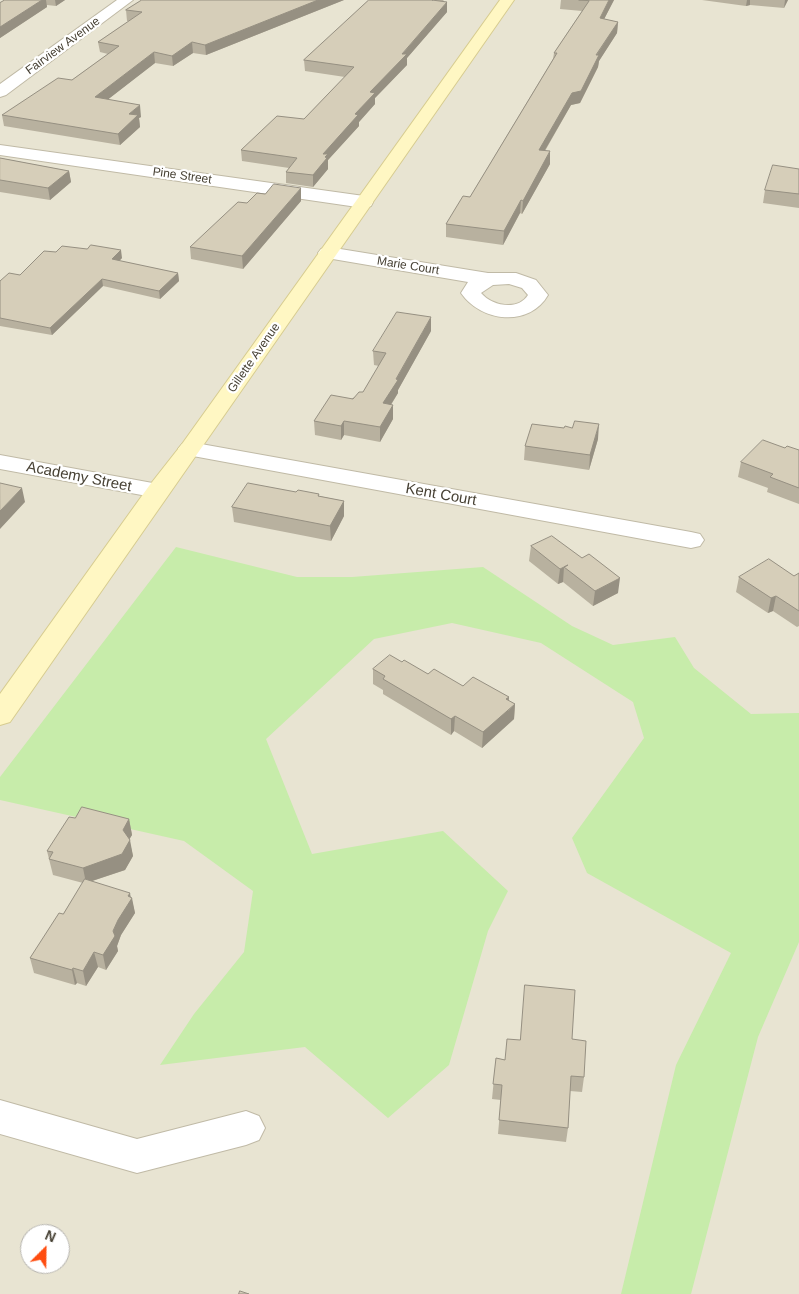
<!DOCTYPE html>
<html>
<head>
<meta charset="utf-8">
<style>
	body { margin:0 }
	#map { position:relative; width:799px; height:1294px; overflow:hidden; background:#f4f1e5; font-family:Helvetica,sans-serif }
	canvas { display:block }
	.north { position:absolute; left:20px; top:1224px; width:50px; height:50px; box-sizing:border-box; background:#fff; border:1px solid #b5b3ae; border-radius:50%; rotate:23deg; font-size:14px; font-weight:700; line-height:20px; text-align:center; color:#474134 }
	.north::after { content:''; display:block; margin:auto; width:18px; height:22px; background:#ff4d10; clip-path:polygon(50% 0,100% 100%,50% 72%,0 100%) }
</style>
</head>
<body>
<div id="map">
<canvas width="799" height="1294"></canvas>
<div class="north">N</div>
</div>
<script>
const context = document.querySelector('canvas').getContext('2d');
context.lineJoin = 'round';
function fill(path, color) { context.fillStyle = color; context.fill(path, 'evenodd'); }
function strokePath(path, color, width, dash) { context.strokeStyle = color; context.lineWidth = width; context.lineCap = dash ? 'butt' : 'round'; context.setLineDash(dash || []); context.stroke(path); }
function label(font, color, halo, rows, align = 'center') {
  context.font = font + ' Helvetica,sans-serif'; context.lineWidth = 4.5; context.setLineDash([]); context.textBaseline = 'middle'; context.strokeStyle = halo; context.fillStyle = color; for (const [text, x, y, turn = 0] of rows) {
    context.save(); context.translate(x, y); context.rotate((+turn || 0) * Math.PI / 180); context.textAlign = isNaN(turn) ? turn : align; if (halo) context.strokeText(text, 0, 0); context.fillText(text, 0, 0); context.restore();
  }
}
fill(new Path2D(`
	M0 0H799V1294H0ZM30 1234H60V1264H30Z`), '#e8e4d2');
fill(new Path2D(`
	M176 547 297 577H352L483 567 572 626 613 645 675 637 694 668 751 714 799 713V942L758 1037 691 1294H621L676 1065 731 953 587 873 572 838 644 738 633 702 541 643 452 623 374 639 266 739 312 854 443 831 508 891 488 931 449 1065 388 1118 305 1047 160 1065 194 1014 244 952 253 891 184 841 0 800V777Z`), '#c7ecaa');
const street = new Path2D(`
	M117 0H133L6 95 0 97V84Z
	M0 145 364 196 371 198 373 202 371 206 364 208 0 155Z
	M328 247 488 273H516L536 280 548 295C529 328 481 322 461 293L468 282 321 257 318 253 321 249ZM509 284 522 288 528 295C518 311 492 306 481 293L493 285Z
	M190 442 691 532 700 534 704 540 700 546 691 548 182 454 178 449 182 444Z
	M0 455 158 484 167 486 170 491 167 496 158 498 0 469Z
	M0 1100 137 1139 246 1111 259 1116 265 1128 259 1140 246 1145 137 1173 0 1134Z`);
const secondary = new Path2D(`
	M500 0H514L10 722 0 725V694L149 486 182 444Z`);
strokePath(street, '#c0baa6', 2);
strokePath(secondary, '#d7cc90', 2);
fill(street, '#fff');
fill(secondary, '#fff7c3');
fill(new Path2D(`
	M5 0H65L56 6 47 5V7L0 38V3Z
	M142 0H344L206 55 193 53 173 66 155 63 108 99 141 117 139 118 140 127 120 145 4 126 2 115 72 80 108 54 100 52 98 42 129 21H127L126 10Z
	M369 0H444L442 2 447 12 407 58V65L375 98V104L359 122V126L328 160V169L313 187 286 183V172L289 168 242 161 241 150 304 119 345 77 305 71 304 60Z
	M561 0H614L604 19 618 22 617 33 599 61 598 67 580 103 571 105 545 151 550 164 522 214 520 213 503 245 446 237V224L470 197 553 59 554 53 582 11 560 9Z
	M702 0H788L784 8 750 5 746 6Z
	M0 158 69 171 71 182 50 200 0 192Z
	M799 169V208L763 203 765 190Z
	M301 201 243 269 191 259 190 247 247 203Z
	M56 252 122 258 119 261 178 273 179 281 160 299 103 286 52 335 0 326V281L20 275Z
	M431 331 398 390V393L391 405H393V419L380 442 344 435 341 440 315 435 314 421 363 392 379 366 374 365 373 351Z
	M564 428H572L598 439 589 470 524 460 525 446Z
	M785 448 799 450V504L767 492 768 488 738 477 741 462Z
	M296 492 319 494V496L344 501V516L331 541 234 522 232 507Z
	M531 546 618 593 593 606 563 582 558 584 529 561Z
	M799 573V626L797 627 773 611 768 613 736 592 739 577 794 576Z
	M402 662 428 674 463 686 509 697 508 700 515 704 514 719 482 748 454 731 451 735 383 694V690L373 684V669Z
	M75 818 129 819 132 835 129 839 133 856 125 870 92 881 131 897 135 913 121 935 117 946 118 951 106 970 98 967 86 986 77 983 75 985 34 973 30 958 63 914 83 883 53 875 47 851Z
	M572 1039 584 1077 582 1092 570 1091 568 1128 566 1142 498 1134 501 1100 492 1099 496 1058 505 1060 520 1040Z`), '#b8b19f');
fill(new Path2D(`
	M42 0H46L47 7 0 38V27Z
	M55 0H65L56 6Z
	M318 0H344L206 55 205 45Z
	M609 0H614L599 29 600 18Z
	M747 0H750V5L746 6Z
	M785 0H788L784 8Z
	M447 2V12L407 58V65L375 98V104L359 122V126L328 160V169L313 187V175L323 154 355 114 370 92Z
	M618 22 617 33 599 61 598 67 580 103 571 105 538 162 539 150 572 93Z
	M192 42 193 53 173 66 172 56Z
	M154 52 155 63 97 108 95 97Z
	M140 105 141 117 139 118 140 127 120 145 118 134 129 114Z
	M550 151V164L522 214 523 201Z
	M69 171 71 182 50 200 48 188Z
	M301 188V201L243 269 242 256Z
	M521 200 520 213 503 245 504 231Z
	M121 250 122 258 113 267 112 259Z
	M178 273 179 281 160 299 159 291Z
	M102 279 103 286 52 335 50 328Z
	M431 317V331L398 390V393L383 417V403Z
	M393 405V419L380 442V427Z
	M344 421V435L341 440V426Z
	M599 424 598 439 589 470 590 455Z
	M22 488 25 502 0 529V511Z
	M344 501V516L331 541 330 526Z
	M564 567 563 582 558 584 560 569Z
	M620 578 618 593 593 606 595 591Z
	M776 596 773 611 768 613 771 598Z
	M509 697 508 711 515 704 514 719 482 748 483 732 506 699Z
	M455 716 454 731 451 735V719Z
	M129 819 132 835 126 845 123 830Z
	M130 840 133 856 125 870 86 883 83 868Z
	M130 893 131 899 132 898 135 913 121 935 117 946 118 951 106 970 103 955 128 896Z
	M94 952 98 967 86 986 83 971Z
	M73 968 77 983 75 985 72 970Z`), '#969082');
const building = new Path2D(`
	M5 0H42L0 27V3Z
	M142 0H318L205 45 192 42 172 56 154 52 95 97 140 105 129 114 138 115 118 134 2 115 58 78 72 80 119 46 98 42 142 12 126 10Z
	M369 0H433H432L447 2 402 54H407L370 92 375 93 355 114 358 115 323 154H328L325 157 327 158 313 175 286 172 297 158 241 150 277 116 304 119 354 67 304 60Z
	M579 0H609L600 18 618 22 596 55H599L581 91 572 93 539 150 550 151 523 201 521 200 504 231 446 224 463 196 470 197 557 53H554L589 1Z
	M0 158 69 171 48 188 0 180Z
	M773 165 799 169V194L765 190Z
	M274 184 301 188 242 256 190 247 238 202 247 203 257 193 265 194Z
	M91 245 121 250 112 259 178 273 159 291 102 279 50 328 0 318V281L9 273 20 275 44 251 56 252 62 246 87 249Z
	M397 312 431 317 396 379 398 380 383 403 393 405 380 427 344 421 341 426 314 421 331 395 353 399 359 392H363L386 353 373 351Z
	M575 421 599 424 590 455 525 446 532 424 564 428 565 426 572 428Z
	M763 440 785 448 787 446 799 450V488L770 477 773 474 741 462Z
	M0 483 22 488 0 511Z
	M248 483 296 492 298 490 319 494 318 496 344 501 330 526 232 507Z
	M552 536 582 558 589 554 620 578 595 591 564 567 568 565 560 569 531 546Z
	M769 559 794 576 799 573V611L776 596 771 598 739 577Z
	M390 655 402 662 404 660 428 674 434 669 463 686 473 677 509 697 506 699 515 704 483 732 455 716 451 719 383 679 385 676 373 669Z
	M82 807 129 819 123 830 130 840 122 854 83 868 49 859 53 852 47 851 69 817 75 818Z
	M85 879 130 893 128 896 132 898 118 920 113 931 115 936 103 955 94 952 83 971 73 968 72 970 30 958 59 913 63 914Z
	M525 985 575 990 572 1039 586 1041 584 1077 571 1076 568 1128 499 1120 502 1085 493 1084 496 1058 505 1060 507 1039 520 1040Z
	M240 1291 249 1294H239Z`);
fill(building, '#d6ceb9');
strokePath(building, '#969082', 1);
label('12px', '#474134', '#fff', [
	["Fairview Avenue",63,46,-36],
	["Pine Street",182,176,8],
	["Marie Court",408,266,9],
	["Gillette Avenue",254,358,-55]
]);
label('15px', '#474134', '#fff', [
	["Academy Street",79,477,11],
	["Kent Court",441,495,10]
]);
</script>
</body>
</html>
